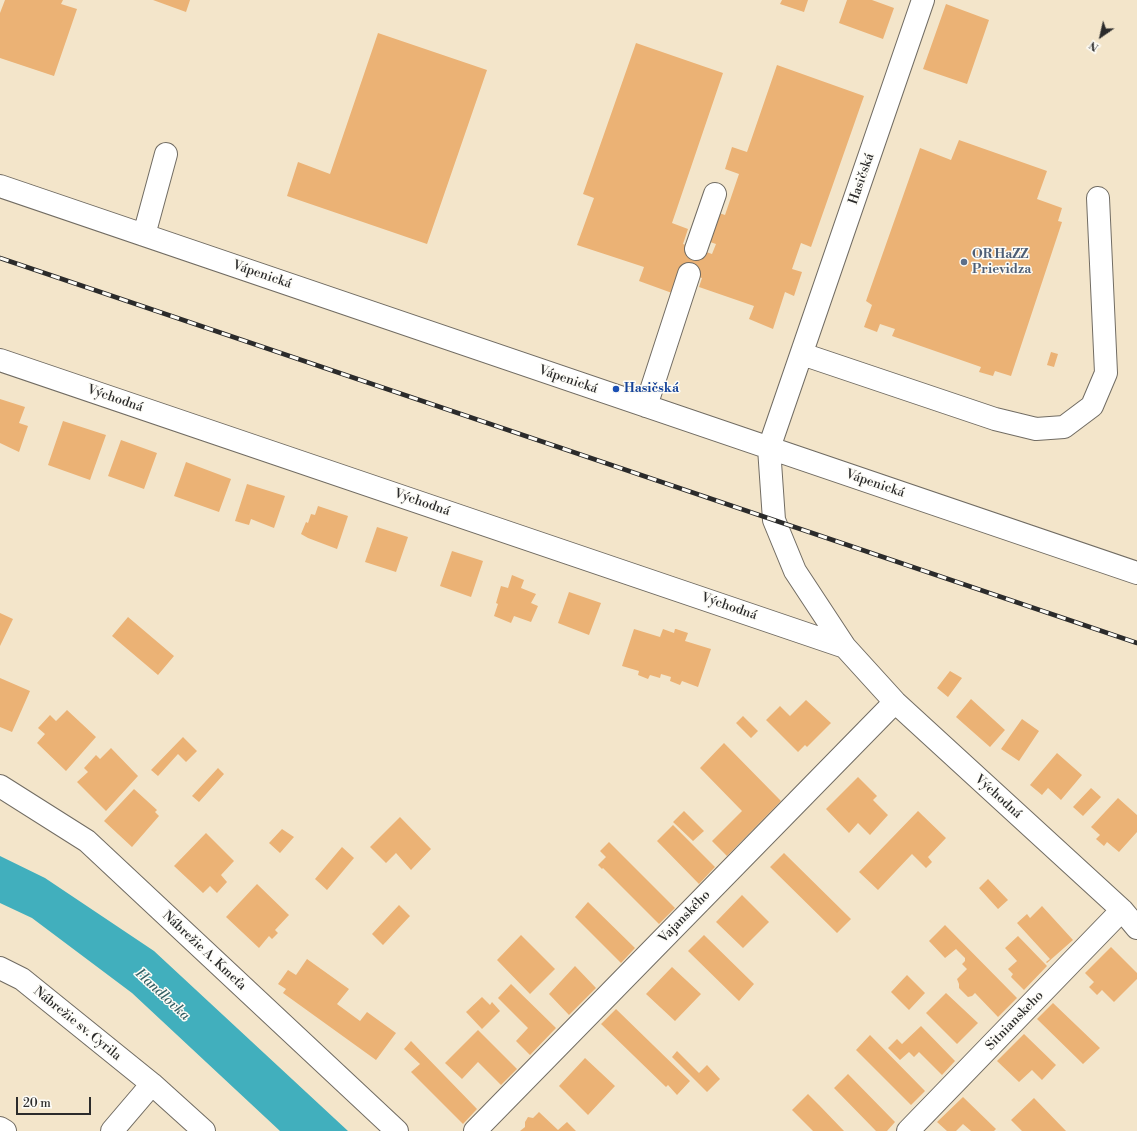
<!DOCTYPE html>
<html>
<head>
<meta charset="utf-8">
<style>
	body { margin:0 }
	#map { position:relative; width:1137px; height:1131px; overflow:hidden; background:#f3e5ca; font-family:"Libre Bodoni",serif }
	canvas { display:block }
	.north { position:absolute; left:1081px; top:16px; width:40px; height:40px; -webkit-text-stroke:3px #fdfcf7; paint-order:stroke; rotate:214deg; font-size:11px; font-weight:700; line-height:16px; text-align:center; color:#2b2b2b }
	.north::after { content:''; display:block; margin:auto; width:14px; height:18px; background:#2b2b2b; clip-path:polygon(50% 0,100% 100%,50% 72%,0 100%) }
	.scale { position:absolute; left:16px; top:1097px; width:75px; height:18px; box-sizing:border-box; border:2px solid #2b2b2b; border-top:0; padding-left:5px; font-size:12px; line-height:14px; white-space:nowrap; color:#2b2b2b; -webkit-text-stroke:3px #fdfcf7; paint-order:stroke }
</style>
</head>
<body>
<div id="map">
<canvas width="1137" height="1131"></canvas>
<div class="north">N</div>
<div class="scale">20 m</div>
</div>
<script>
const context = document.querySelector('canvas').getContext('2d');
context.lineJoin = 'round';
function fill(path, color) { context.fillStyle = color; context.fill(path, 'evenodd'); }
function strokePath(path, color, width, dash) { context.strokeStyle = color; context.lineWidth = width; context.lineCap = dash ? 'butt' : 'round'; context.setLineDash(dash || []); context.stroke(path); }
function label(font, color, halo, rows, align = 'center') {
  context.font = font + ' "Libre Bodoni",serif'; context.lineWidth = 3; context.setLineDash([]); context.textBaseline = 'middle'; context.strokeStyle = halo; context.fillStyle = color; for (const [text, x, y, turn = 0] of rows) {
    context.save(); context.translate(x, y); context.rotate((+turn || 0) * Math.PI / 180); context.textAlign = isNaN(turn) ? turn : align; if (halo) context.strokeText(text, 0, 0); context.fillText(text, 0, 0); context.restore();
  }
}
fill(new Path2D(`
	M0 856 45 878 154 951 348 1131H280L132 993 32 918 0 903Z`), '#41afbd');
fill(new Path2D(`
	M5 0H63L61 4 77 9 54 76 0 58V13Z
	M153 0H190L186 12Z
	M782 0H808L804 12 780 4Z
	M847 0H872L894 8 883 39 839 23Z
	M946 4 989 20 967 84 923 69Z
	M378 33 487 70 427 244 287 196 298 162 330 174Z
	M636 43 723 73 672 223 688 229 683 244 712 254 716 244 710 242 719 213 725 215 739 174 725 169 732 147 747 152 777 65 864 96 811 247 801 243 792 269 802 272 794 296 785 292 773 329 749 319 754 306 699 287 702 278 689 274 672 293 639 281 644 267 577 245 594 198 583 194Z
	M959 140 1047 171 1037 199 1062 208 1058 221 1062 222 1011 376 995 371 993 376 979 372 981 367 892 336 895 329 880 324 877 332 864 327 872 305 866 301 920 148 951 160Z
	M1051 352 1058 354 1054 367 1047 365Z
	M0 399 25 407 19 423 28 426 19 452 0 443Z
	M63 421 106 435 90 480 48 465Z
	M121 440 157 453 144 489 108 476Z
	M186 462 231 479 219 512 174 496Z
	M247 484 285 496 274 528 251 519 249 525 235 521Z
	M318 506 348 516 337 549 308 538 301 534 306 522 308 523 311 514 315 515Z
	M377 527 408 537 396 572 365 562Z
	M452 551 483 561 471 597 440 586Z
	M512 575 524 580 521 588 536 594 531 603 538 606 531 622 514 616 511 623 494 616 498 604 496 603 501 586 508 588Z
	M569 592 601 603 589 635 558 623Z
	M0 613 13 619 0 646Z
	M128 617 174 656 158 675 112 636Z
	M634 629 660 637 663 629 674 633 675 629H676L688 633 685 641 711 649 698 687 682 681 680 685 670 681 671 677 661 674 660 678 650 675 648 679 638 675 639 671 622 666Z
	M950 671 962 678 948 697 937 688Z
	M0 678 30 691 12 732 0 727Z
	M971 699 1005 730 990 747 956 717Z
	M806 700 831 723 807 747 805 745 798 752 766 720 780 706 790 716Z
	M67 710 96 737 66 771 37 743 45 734 38 728 50 715 56 721Z
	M743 716 758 731 751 738 736 723Z
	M1022 719 1039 731 1019 761 1001 749Z
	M183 737 197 751 186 762 178 754 158 776 151 770Z
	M724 743 781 801 727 856 712 841 742 811 700 768Z
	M111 748 138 776 106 811 77 782 88 772 84 768 96 755 100 759Z
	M1057 753 1082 775 1061 800 1048 788 1042 795 1030 785Z
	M218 768 224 774 199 802 192 796Z
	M858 777 877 796 873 800 888 815 870 835 858 823 849 833 826 809Z
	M1091 788 1101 797 1083 816 1073 807Z
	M134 789 157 810 155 812 159 816 132 847 104 821Z
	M1118 798 1137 815V832L1119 852 1107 842 1104 846 1096 839 1100 835 1091 827Z
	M684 811 704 831 693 841 673 822Z
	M918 811 946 838 928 857 932 862 926 868 912 854 878 890 859 872Z
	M400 817 431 849 411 870 396 853 386 863 370 847Z
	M673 825 715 867 699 884 657 841Z
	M282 829 294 837 280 853 269 843Z
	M206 833 234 861 221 875 227 882 217 893 210 886 203 893 174 866Z
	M609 842 675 908 659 924 603 868 602 869 598 865 606 857 600 851Z
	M342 847 354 858 327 890 315 879Z
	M784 853 851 919 837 933 770 867Z
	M988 879 1008 900 998 909 979 888Z
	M257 884 289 915 275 930 278 933 272 939 269 936 259 948 226 917Z
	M742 895 769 922 743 948 716 922Z
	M588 902 635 948 621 963 575 917Z
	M399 905 410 916 383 945 372 934Z
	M1042 906 1073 940 1047 963 1046 962 1050 959 1017 923 1027 914 1030 918Z
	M945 925 1017 998 998 1017 975 993 972 996 968 997 959 988V984L957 979 967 969 962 964 965 961V958L956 949 945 958 929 941Z
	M521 935 555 969 530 994 497 960Z
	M704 935 754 984 739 1001 688 951Z
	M1018 936 1047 966 1024 990 1011 977 1013 974 1008 969 1017 961 1005 948Z
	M1111 947 1137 973V979L1114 1002 1102 990 1097 995 1089 987 1094 982 1085 973Z
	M307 959 349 989 337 1004 360 1021 367 1012 396 1033 376 1060 283 993 286 989 278 984 288 970 296 975Z
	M575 966 596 988 569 1015 549 994Z
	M672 967 701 994 675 1021 646 994Z
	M907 975 925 993 909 1010 891 992Z
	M511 984 556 1028 530 1055 516 1041 528 1028 498 998Z
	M946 993 978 1023 957 1044 926 1013Z
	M482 997 490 1005 492 1002 500 1011 482 1029 466 1012Z
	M1053 1003 1100 1048 1083 1064 1037 1019Z
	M616 1009 690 1081 677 1095 668 1085 666 1087 601 1024Z
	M921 1026 955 1061 942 1075 919 1052 914 1057 909 1052 900 1060 888 1048 897 1039 902 1044Z
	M478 1030 517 1069 501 1085 478 1062 462 1079 445 1063Z
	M1024 1034 1056 1065 1042 1080 1032 1070 1019 1082 997 1061Z
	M870 1035 925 1091 911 1105 856 1050Z
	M411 1041 477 1109 463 1124 411 1072 420 1064 404 1049Z
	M677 1051 699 1073 707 1065 720 1079 707 1092 672 1057Z
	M585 1058 615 1086 588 1115 559 1086Z
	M848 1074 895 1122 887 1131H876L834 1088Z
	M808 1094 819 1105 844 1131H813L792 1110Z
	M963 1097 996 1129 994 1131H971L963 1124 956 1131H947L937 1122Z
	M1034 1098 1066 1131H1022L1011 1120Z
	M539 1112 558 1130 567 1122 576 1131H520L525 1127V1122L528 1117 533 1118Z`), '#ebb275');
const minor = new Path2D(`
	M923 0 769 448 774 520 795 571 845 647 895 702 1122 910 1137 928
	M0 186 1137 573
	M144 235 166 154
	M696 249 715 194
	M802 354 995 419 1036 429 1064 427 1092 406 1106 373 1098 198
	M0 360 845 647
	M646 406 689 274
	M0 786 87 841 397 1131
	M0 968 22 979 152 1084 204 1131
	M0 1128 5 1131
	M112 1131 152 1084
	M475 1131 895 702
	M908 1131 1122 910`);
strokePath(minor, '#716c63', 24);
strokePath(minor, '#fff', 22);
const rail = new Path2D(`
	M0 258 1137 643`);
strokePath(rail, '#2b2b2b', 4.5);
strokePath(rail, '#fdfcf7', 3, [9]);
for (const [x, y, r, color] of [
	[964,262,4,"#5c6f8a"],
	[616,389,4,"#1a4fb4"]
]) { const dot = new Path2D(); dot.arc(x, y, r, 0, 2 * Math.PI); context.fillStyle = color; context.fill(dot); strokePath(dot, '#fdfcf7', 1.5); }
label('13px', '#2b2b2b', '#fdfcf7', [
	["Hasičská",862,179,-71],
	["Vápenická",262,275,19],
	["Vápenická",568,380,19],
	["Východná",115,399,19],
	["Vápenická",875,484,19],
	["Východná",422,503,19],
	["Východná",729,607,19],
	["Východná",998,797,42],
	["Vajanského",685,917,-46],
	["Nábrežie A. Kmeťa",204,951,43],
	["Sitnianskeho",1015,1021,-46],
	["Nábrežie sv. Cyrila",77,1024,39]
]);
label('bold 13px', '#4e5e75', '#fdfcf7', [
	["OR HaZZ",972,255],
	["Prievidza",972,270]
], 'left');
label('bold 13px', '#164399', '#fdfcf7', [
	["Hasičská",624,389]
], 'left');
label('italic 14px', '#346065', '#fdfcf7', [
	["Handlovka",162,995,43]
]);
</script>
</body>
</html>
